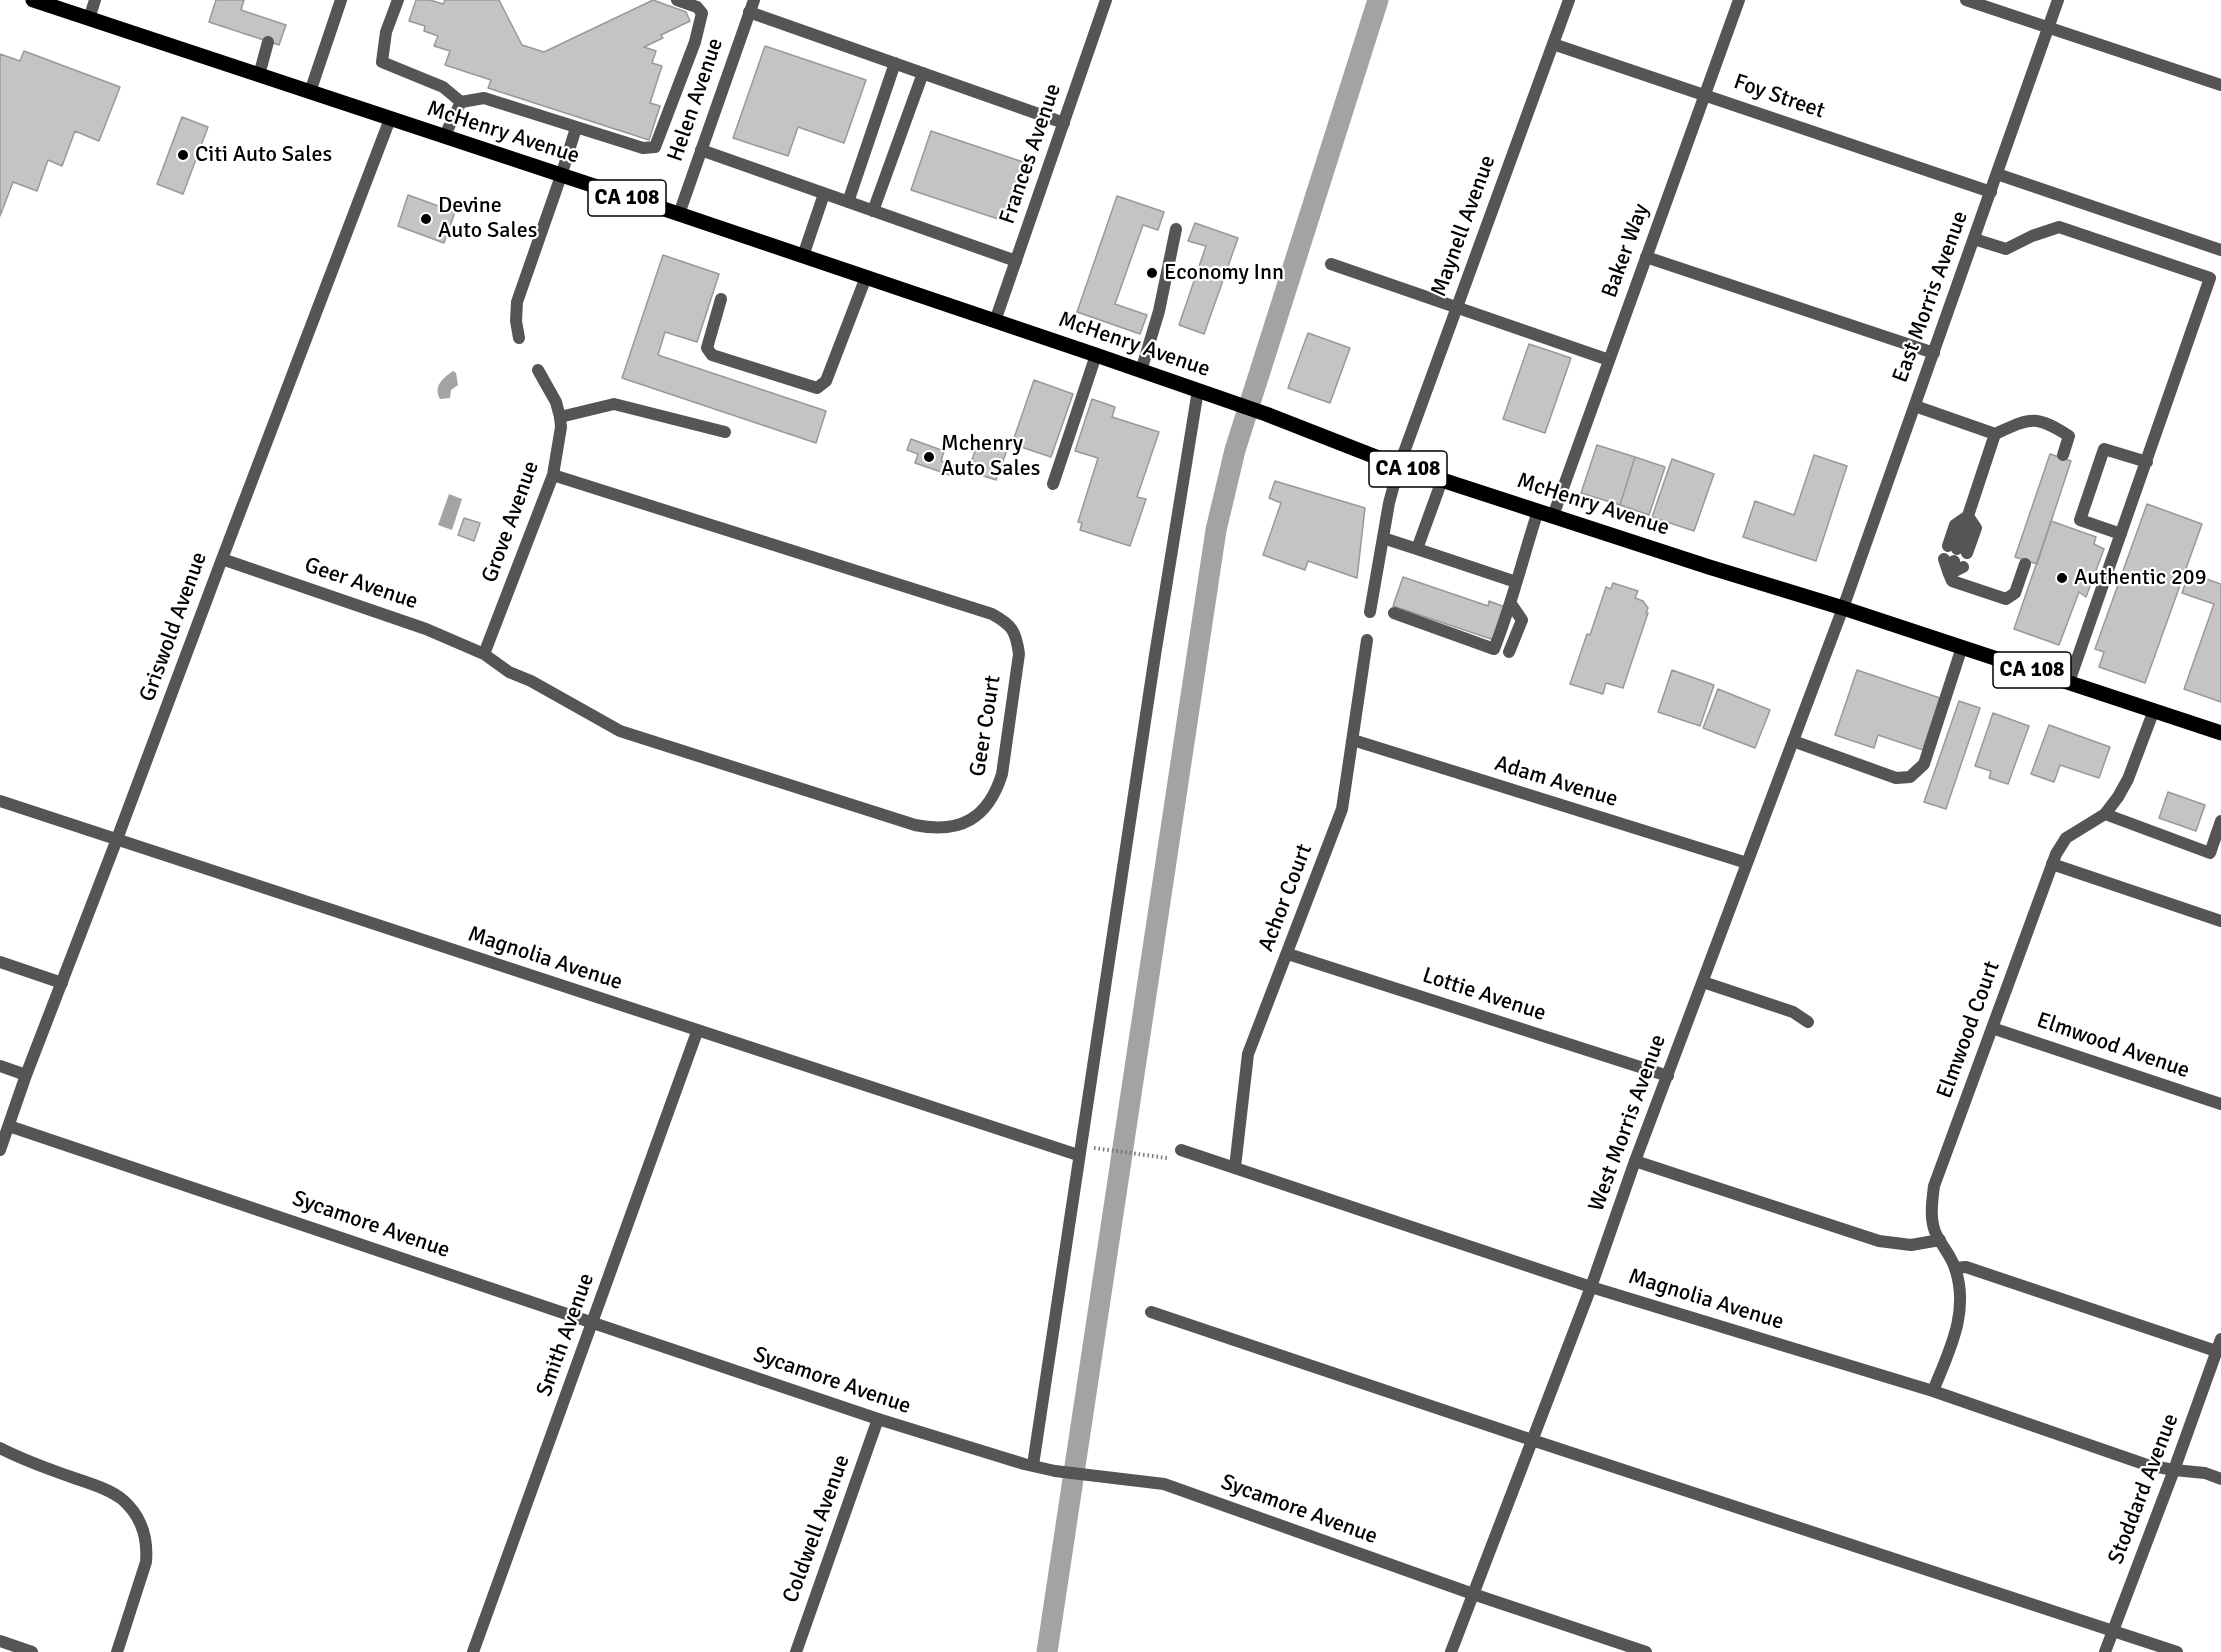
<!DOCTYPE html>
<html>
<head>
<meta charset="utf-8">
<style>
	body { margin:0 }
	canvas { display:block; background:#fff }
</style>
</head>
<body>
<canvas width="2221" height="1652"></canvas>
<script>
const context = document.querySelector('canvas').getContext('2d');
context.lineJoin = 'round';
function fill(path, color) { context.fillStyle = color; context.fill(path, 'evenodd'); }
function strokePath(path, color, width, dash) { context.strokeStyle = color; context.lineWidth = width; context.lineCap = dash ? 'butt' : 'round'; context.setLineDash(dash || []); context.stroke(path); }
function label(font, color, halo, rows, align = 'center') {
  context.font = font + ' Signika,sans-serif'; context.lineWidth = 4.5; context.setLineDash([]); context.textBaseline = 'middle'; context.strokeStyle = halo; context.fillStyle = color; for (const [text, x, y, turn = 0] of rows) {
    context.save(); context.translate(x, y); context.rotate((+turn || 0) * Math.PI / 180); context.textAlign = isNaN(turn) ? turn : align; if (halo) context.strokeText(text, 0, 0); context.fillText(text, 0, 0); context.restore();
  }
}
fill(new Path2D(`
	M453 371 456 373 458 385 451 390 450 398 440 399C433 386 443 378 453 371Z
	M449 494 462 499 452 530 438 525Z`), '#a3a3a3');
strokePath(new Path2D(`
	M1047 1652 1216 530 1235 450 1378 0`), '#a3a3a3', 21);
const building = new Path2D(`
	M216 0H244L241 10 286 25 279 45 209 22Z
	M416 0H430L443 4 445 0H499L522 45 544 52 653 0 686 12 690 21 661 35 663 38 644 47 656 51 652 63 662 66 650 103 660 106 649 140 488 88 491 80 445 65 450 51 434 46 438 36 424 31 425 26 409 21Z
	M765 46 866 80 844 143 798 127 788 156 733 138Z
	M24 51 120 87 99 141 75 131 62 166 48 160 37 191 13 182 0 216V54L20 61Z
	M182 117 208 127 183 194 157 184Z
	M931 131 1023 162 1004 221 911 190Z
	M408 195 455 212 444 243 398 226Z
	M1117 196 1164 212 1158 230 1143 225 1115 304 1147 315 1140 334 1077 312Z
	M1195 223 1238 238 1204 334 1179 325 1206 246 1188 241Z
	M663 255 719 274 697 342 665 332 658 355 826 411 816 443 622 378Z
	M1308 333 1350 348 1330 403 1288 388Z
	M1529 344 1571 358 1545 433 1503 419Z
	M1034 380 1073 394 1051 457 1012 444Z
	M1092 399 1115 407 1112 417 1159 432 1137 497 1146 499 1130 546 1080 530 1082 523 1078 522 1098 458 1075 451Z
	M911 439 944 451 941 461 953 465 950 475 915 463 918 454 907 450Z
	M979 440 1007 450 996 480 968 471Z
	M1597 445 1635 457 1620 505 1581 493Z
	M2050 454 2071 461 2037 564 2015 557Z
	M1814 455 1847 466 1816 561 1743 537 1755 501 1794 515Z
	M1635 457 1665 467 1649 515 1620 505Z
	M1672 459 1714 474 1694 531 1652 517Z
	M1275 481 1365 508 1357 578 1308 561 1305 570 1263 555 1281 503 1269 498Z
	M2147 504 2202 524 2145 683 2099 667 2104 652 2095 649Z
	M464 518 480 523 474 541 458 535Z
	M2051 521 2096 537 2094 544 2104 549 2086 597 2079 592 2059 645 2014 629Z
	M2189 573 2221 584V702L2184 689 2214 604 2182 593Z
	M1403 577 1488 606 1489 601 1505 607 1494 640 1393 606Z
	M1613 583 1638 591 1635 598 1643 601 1648 608 1646 613H1648L1623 688 1606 683 1603 694 1570 684 1587 634 1590 635 1606 587 1611 589Z
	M1672 670 1714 685 1700 726 1658 712Z
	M1857 670 1940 698 1923 750 1878 735 1874 748 1835 735Z
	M1718 689 1770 710 1755 748 1703 728Z
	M1959 701 1980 708 1946 809 1924 802Z
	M1993 713 2029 726 2008 784 1989 778 1991 771 1975 766Z
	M2049 725 2110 747 2099 778 2060 765 2054 782 2031 774Z
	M2168 792 2205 805 2196 831 2159 818Z`);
fill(building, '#c4c4c4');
strokePath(building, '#999', 1.5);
strokePath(new Path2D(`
	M1094 1148 1167 1158`), '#777', 4, [1.5, 3]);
strokePath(new Path2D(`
	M398 0 386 32 382 62 443 87 461 102
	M749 12 1064 123
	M89 19 95 0
	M259 75 268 42
	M444 137 461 102 484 98 643 148 655 147 695 42 702 13 697 7 677 0
	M701 150 1016 261
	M1997 174 2221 250
	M561 176 576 128
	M848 202 895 63
	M873 211 923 73
	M1974 239 2006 249 2032 236 2059 227 2210 278 2069 682
	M803 256 824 194
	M1646 257 1934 353
	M1331 264 1609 360
	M721 299 707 348 712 355 817 388 826 381 866 277
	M1141 371 1159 311 1176 229
	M1915 406 1995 434 1957 549
	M560 417 614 404 725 432
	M1995 434C2030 418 2035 414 2069 436L2063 455
	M1442 480 1417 549 1516 582
	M1053 484 1096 355
	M2121 534 2080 520 2104 449 2147 462
	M1383 538 1417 549
	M1948 546 1955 525 1968 516
	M1967 553 1976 528 1968 516
	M1944 559 1949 574 1963 567
	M1954 561 1949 574 1952 581 2006 599 2015 593 2025 564
	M1394 613 1494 649C1512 604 1523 557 1538 511
	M1509 652 1522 620 1511 604
	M1793 741 1896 778 1910 777 1924 764 1962 647
	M2105 814 2210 853 2221 821
	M2052 864 2221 921
	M0 962 62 983
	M1703 982 1793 1012 1808 1022
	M1635 1161 1879 1241 1911 1245 1940 1240
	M1955 1268 1966 1267 2216 1351
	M1151 1312 1532 1440 2177 1652
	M1033 1465 1155 655 1198 390`), '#555', 12);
strokePath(new Path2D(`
	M1966 0 2221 85
	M1553 44 1991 192
	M310 92 341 0
	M679 214 754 0
	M995 321 1106 0
	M519 338 516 321 517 302 561 176
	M1553 516 1739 0
	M222 559 426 629 484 654 509 672 531 681 620 731 915 825C960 834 988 819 1002 774L1019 654C1016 631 1012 625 992 614L553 475
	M1370 612 1389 503 1399 466 1569 0
	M484 654 553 475 561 427 560 417 556 402 538 370
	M1353 740 1747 863
	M0 801 1078 1155
	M1288 954 1668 1076
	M1992 1028 2221 1104
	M0 1066 26 1075
	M9 1126 878 1419 1024 1464 1055 1471 1164 1484 1473 1594 1646 1652
	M0 1150 26 1075 117 839 222 559 390 119
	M1181 1150 1591 1287 1933 1391 2147 1465 2174 1470
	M1235 1167 1248 1054 1342 809 1367 640
	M1933 1391C1949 1351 1970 1312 1955 1268 1951 1256 1943 1247 1937 1236 1929 1221 1932 1202 1934 1186L2056 854 2066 838 2105 814 2118 797 2128 779 2154 710
	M0 1448C25 1461 51 1470 77 1479 92 1484 111 1490 123 1500 141 1516 148 1538 146 1562L117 1652
	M0 1641 32 1652
	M473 1652 697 1032
	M1451 1652 1591 1287 1635 1161 1843 608`), '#555', 12);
strokePath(new Path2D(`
	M1843 608 2058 0
	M2174 1470 2205 1473 2221 1479
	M796 1652 878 1419
	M2105 1652 2174 1470 2221 1339`), '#555', 12);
strokePath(new Path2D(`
	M33 0 679 214 1096 355 1266 414 1399 466 1709 567 1843 608 2221 733`), '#000', 15);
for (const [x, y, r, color] of [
	[183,155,6,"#000"],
	[426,219,6,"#000"],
	[1152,273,6,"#000"],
	[929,457,6,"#000"],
	[2062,578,6,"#000"]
]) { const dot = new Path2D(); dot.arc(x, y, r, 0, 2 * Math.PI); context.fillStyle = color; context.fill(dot); strokePath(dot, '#fff', 2); }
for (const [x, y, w] of [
	[627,198,78],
	[1408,469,78],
	[2032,670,78]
]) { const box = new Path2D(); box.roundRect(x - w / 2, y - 18, w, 36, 4.5); context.fillStyle = '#fff'; context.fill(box); strokePath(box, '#000', 1.5); }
label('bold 21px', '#000', null, [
	["CA 108",627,198],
	["CA 108",1408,469],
	["CA 108",2032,670]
]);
label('22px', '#000', '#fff', [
	["Foy Street",1779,97,19],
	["Helen Avenue",696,100,-71],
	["McHenry Avenue",503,133,18],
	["Frances Avenue",1031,154,-71],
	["Maynell Avenue",1464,226,-70],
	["Baker Way",1626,251,-70],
	["East Morris Avenue",1931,297,-70],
	["McHenry Avenue",1134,345,19],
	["McHenry Avenue",1593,505,18],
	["Grove Avenue",511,522,-70],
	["Geer Avenue",361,584,19],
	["Griswold Avenue",174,627,-70],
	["Geer Court",986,726,-81],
	["Adam Avenue",1556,782,17],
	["Achor Court",1286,898,-69],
	["Magnolia Avenue",545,959,18],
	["Lottie Avenue",1484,995,18],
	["Elmwood Court",1969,1030,-70],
	["Elmwood Avenue",2113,1046,19],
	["West Morris Avenue",1628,1123,-70],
	["Sycamore Avenue",371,1225,19],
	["Magnolia Avenue",1706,1300,17],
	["Smith Avenue",566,1335,-70],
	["Sycamore Avenue",832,1381,19],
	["Stoddard Avenue",2144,1489,-69],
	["Sycamore Avenue",1299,1510,20],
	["Coldwell Avenue",817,1529,-70]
]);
label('22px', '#000', '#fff', [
	["Citi Auto Sales",195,155],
	["Devine",438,206],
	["Auto Sales",438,231],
	["Economy Inn",1164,273],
	["Mchenry",941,444],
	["Auto Sales",941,469],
	["Authentic 209",2074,578]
], 'left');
</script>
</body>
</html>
